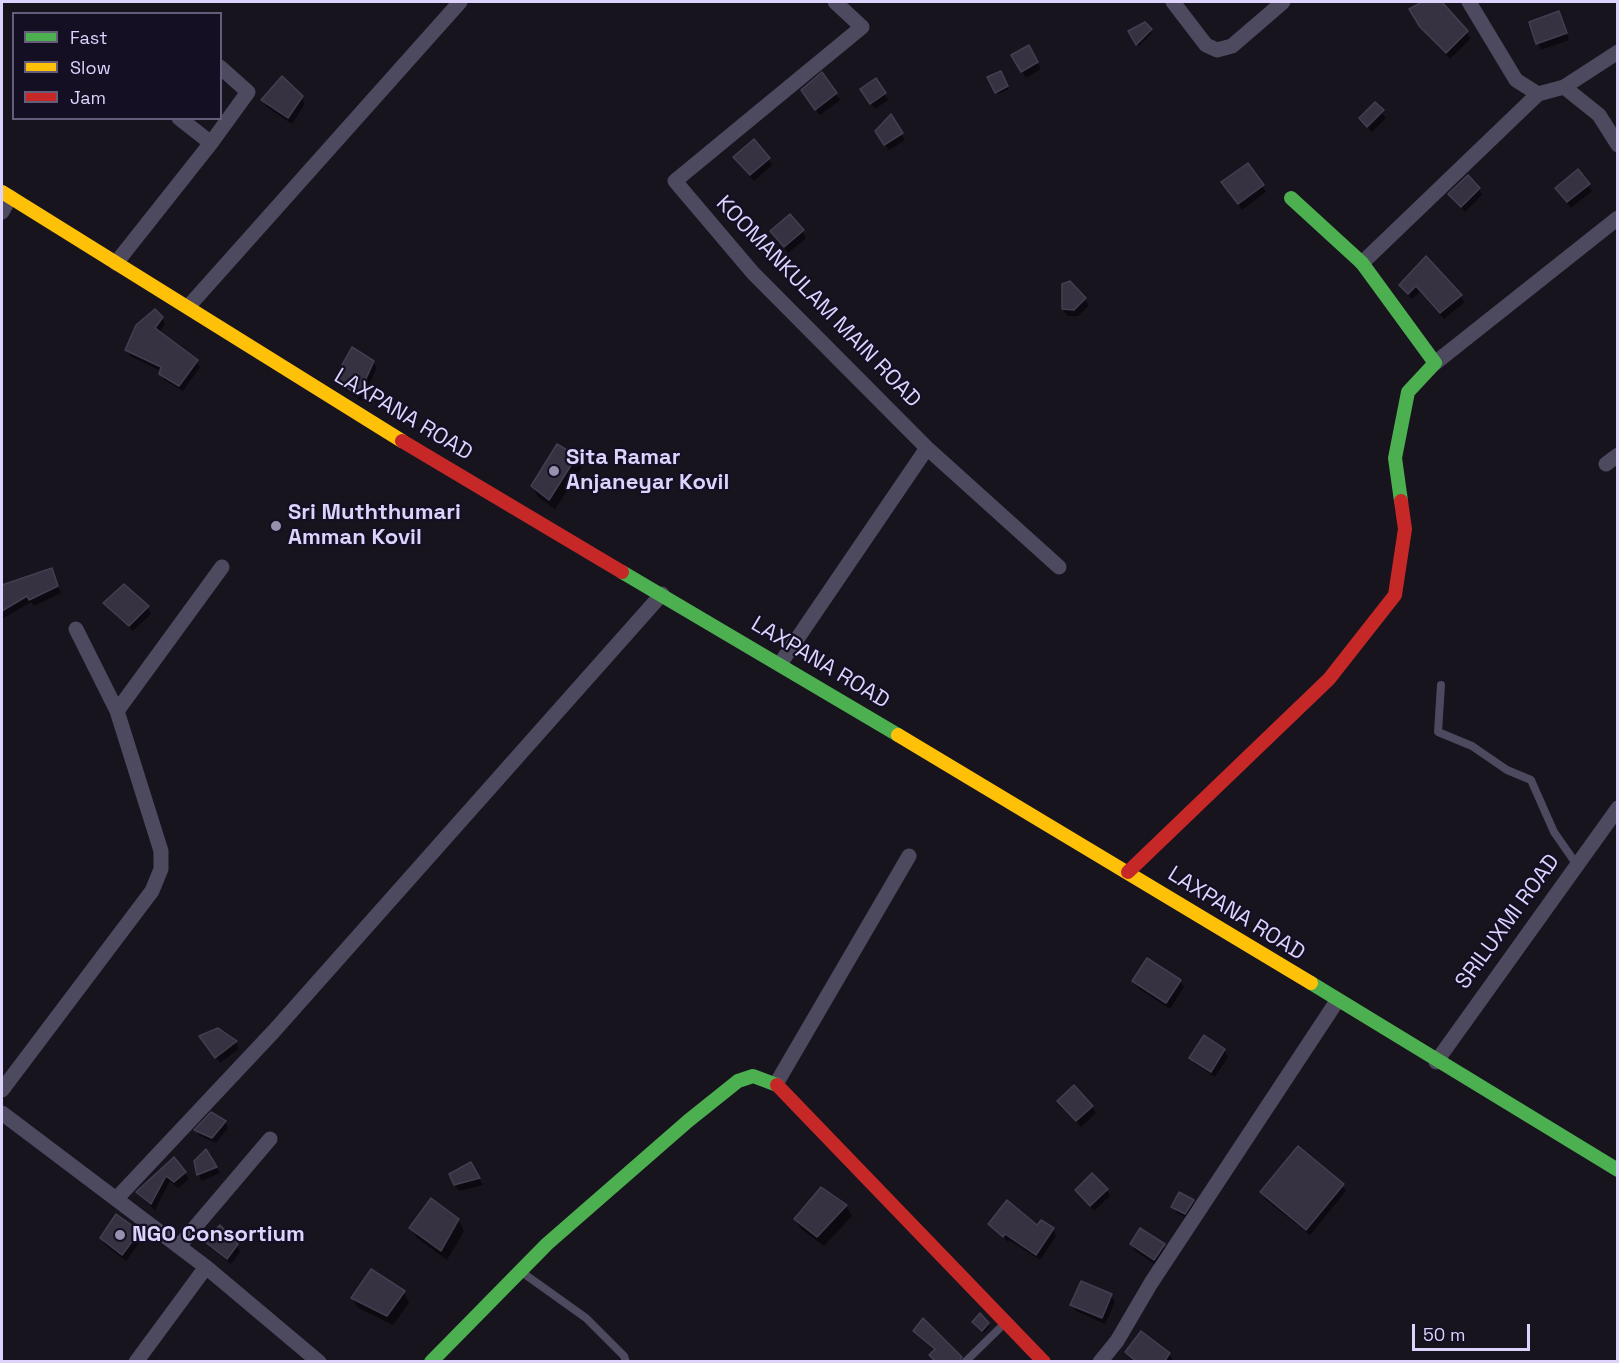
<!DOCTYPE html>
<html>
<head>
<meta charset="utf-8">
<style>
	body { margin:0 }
	#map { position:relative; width:1619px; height:1363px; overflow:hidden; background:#17141e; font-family:"Space Grotesk",sans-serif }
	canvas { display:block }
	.frame { position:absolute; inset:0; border:3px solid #ddd3fd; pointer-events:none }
	.legend { position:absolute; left:12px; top:12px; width:210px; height:108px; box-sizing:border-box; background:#150f23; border:2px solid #655d7a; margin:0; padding:8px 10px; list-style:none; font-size:18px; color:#ddd3fd }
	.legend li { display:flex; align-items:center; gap:12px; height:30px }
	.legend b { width:30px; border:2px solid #655d7a }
	.scale { position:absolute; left:1412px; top:1324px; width:118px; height:27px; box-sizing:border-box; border:3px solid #ddd3fd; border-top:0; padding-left:8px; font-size:18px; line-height:21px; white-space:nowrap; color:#ddd3fd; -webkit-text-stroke:4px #150f23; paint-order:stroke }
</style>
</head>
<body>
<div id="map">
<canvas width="1619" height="1363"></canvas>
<div class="frame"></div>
<ul class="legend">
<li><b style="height:8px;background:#4caf50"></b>Fast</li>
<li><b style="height:8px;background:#ffc107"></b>Slow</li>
<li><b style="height:8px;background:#c62828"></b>Jam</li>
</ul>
<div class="scale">50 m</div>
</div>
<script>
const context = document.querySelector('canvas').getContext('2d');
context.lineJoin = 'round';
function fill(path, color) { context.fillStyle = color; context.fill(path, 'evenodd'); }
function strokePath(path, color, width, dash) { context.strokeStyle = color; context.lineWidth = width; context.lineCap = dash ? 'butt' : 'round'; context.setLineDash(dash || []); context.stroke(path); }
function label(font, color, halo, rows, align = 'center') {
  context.font = font + ' "Space Grotesk",sans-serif'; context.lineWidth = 4.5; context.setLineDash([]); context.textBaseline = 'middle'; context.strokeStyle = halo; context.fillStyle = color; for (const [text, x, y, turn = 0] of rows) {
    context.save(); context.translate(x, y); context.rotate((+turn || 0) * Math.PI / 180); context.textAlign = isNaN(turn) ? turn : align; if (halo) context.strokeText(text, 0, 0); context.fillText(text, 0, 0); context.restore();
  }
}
fill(new Path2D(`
	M1425 2H1441L1471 38 1450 59 1426 34 1411 10Z
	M1562 19 1569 40 1541 50 1538 43Z
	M1144 24 1152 33 1139 46 1130 31Z
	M1028 47 1041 69 1026 78 1013 55Z
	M1000 73 1009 89 998 94 989 78Z
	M821 75 840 100 820 115 806 97Z
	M884 94 888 100 875 109 866 96Z
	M301 97 305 104 292 124 267 107 263 101Z
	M1375 104 1386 118 1372 132 1361 118Z
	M891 117 905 140 889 150 877 131Z
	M768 159 772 165 754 181 739 163Z
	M1588 185 1592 191 1571 208 1561 195Z
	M1262 186 1266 192 1242 210 1227 189Z
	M1479 189 1482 195 1465 212 1450 194Z
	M802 231 806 238 788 253 772 232Z
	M1426 258 1465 302 1444 319 1420 292 1412 299 1401 286Z
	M1085 299 1089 305 1078 316H1067L1063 309Z
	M162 318 165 324 159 333 196 361 200 367 183 391 164 380 161 371 130 356 127 350Z
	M373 362 377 368 361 401 339 385 335 379Z
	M576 457 582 468 555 509 538 497 532 486Z
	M51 570 61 593 34 606 31 602 2 619V588Z
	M105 603 147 607 151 614 133 631Z
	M1134 981H1180L1184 987 1170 1009 1138 988Z
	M217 1030 236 1043 239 1049 220 1063 205 1043Z
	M1224 1050 1228 1057 1215 1077 1195 1064 1191 1058Z
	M1059 1101 1092 1106 1096 1113 1081 1127Z
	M225 1122 228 1128 216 1143 200 1136 196 1130Z
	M206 1152 220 1173 202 1181 198 1174Z
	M174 1159 189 1179 178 1188 170 1181 155 1210 137 1193Z
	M470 1164 483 1185 459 1191 455 1185Z
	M1342 1185 1346 1191 1310 1235 1265 1199 1262 1192Z
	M1106 1189 1110 1196 1094 1211 1077 1190Z
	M1193 1201 1197 1208 1189 1219 1177 1213 1173 1207Z
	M846 1206 852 1216 824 1246 801 1229 795 1219Z
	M458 1220 464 1231 447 1260 417 1238 411 1228Z
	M990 1224 1053 1229 1056 1236 1040 1260 1009 1240 1008 1242Z
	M139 1232 142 1239 126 1261 105 1245 101 1238Z
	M206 1241 237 1245 240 1252 231 1264 210 1247Z
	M1132 1244 1164 1245 1167 1252 1158 1266 1135 1251Z
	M404 1292 409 1303 393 1325 358 1308 352 1298Z
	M1111 1295 1115 1302 1105 1324 1076 1311 1072 1305Z
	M974 1323 988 1324 990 1326 984 1333Z
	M915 1331 960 1358 962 1362H934L931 1355 936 1350Z
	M1127 1352 1169 1354 1173 1360 1134 1362Z`), '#0007');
const building = new Path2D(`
	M1422 2H1442L1468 31 1446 53 1420 27 1409 9Z
	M1559 11 1567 33 1536 44 1529 22Z
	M1145 22 1152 29 1136 45 1128 31Z
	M1029 45 1038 62 1021 72 1011 55Z
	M1001 71 1008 86 995 93 987 77Z
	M822 72 837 93 815 110 801 90Z
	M282 76 303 96 288 118 261 100Z
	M876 78 886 93 870 104 860 89Z
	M1375 102 1384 110 1367 127 1359 118Z
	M891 114 903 133 884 145 875 131Z
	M754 139 770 158 750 175 733 157Z
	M1248 163 1264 185 1238 204 1221 182Z
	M1578 169 1590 184 1567 202 1555 188Z
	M1468 175 1480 188 1461 207 1448 194Z
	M790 214 804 230 784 247 770 231Z
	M1426 256 1462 295 1440 313 1416 286 1408 294 1399 285Z
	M1070 281 1086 298 1074 310 1062 309V284Z
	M155 309 163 317 155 328 198 360 179 386 159 374 161 367 125 350 136 325Z
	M352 347 374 361 358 396 334 379Z
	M557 444 577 456 549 500 531 486Z
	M52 568 58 586 29 600 27 596 2 611V585Z
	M124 584 149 606 129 626 103 603Z
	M1147 958 1181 980 1166 1003 1132 981Z
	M218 1028 237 1041 215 1058 199 1036Z
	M1204 1035 1225 1049 1211 1072 1189 1058Z
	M1074 1085 1093 1106 1076 1121 1057 1101Z
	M211 1112 226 1121 212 1138 194 1130Z
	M1298 1146 1344 1184 1306 1230 1260 1192Z
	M206 1149 217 1167 197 1175 194 1161Z
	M174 1157 186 1172 174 1182 166 1176 151 1204 136 1192Z
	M471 1162 480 1178 454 1185 449 1174Z
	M1092 1173 1108 1189 1090 1206 1075 1190Z
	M821 1187 847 1205 817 1237 794 1219Z
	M1179 1192 1194 1200 1185 1214 1171 1207Z
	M431 1198 459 1219 441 1251 409 1228Z
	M1007 1200 1037 1225 1041 1220 1054 1228 1036 1255 1005 1234 1003 1237 988 1224Z
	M116 1214 140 1231 122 1255 100 1238Z
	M220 1225 238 1244 227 1259 204 1241Z
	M1140 1228 1165 1244 1154 1260 1130 1244Z
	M371 1269 405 1291 387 1316 351 1298Z
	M1081 1281 1112 1294 1102 1318 1070 1305Z
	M980 1313 989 1323 982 1331 972 1322Z
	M923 1318 962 1357 959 1362H936L929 1355 935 1349 913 1331Z
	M1141 1331 1170 1353 1164 1362H1137L1125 1352Z`);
fill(building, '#363241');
strokePath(building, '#453e52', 1.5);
strokePath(new Path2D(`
	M1441 685 1438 732 1472 746 1507 770 1531 780 1554 832 1577 865
	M523 1273 586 1318 624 1356 626 1362
	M965 1362 1004 1324`), '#4d495f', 8);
strokePath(new Path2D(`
	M835 2 862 27 675 181 753 273 927 448 1059 567
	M1173 2 1206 45 1217 50 1232 46 1283 2
	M1469 2 1516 80 1538 94 1564 87 1599 115 1618 145
	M1564 87 1618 52
	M211 143 248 92 220 67
	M2 212 10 197
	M116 263 211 143 179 118
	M1362 263 1538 94
	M188 307 460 2
	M1435 363 1618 218
	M1606 464 1618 455
	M780 664 927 448
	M117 711 222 567
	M1436 1062 1618 808
	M776 1084 909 856
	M2 1090 152 891 161 869V851L117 711 76 629
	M2 1113 206 1267 319 1362
	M117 1198 274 1031 662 594
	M179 1246 270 1139
	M136 1362 206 1267
	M1100 1362 1117 1341 1151 1283 1337 1001`), '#4d495f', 15);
strokePath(new Path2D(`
	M1291 198 1362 263 1435 363 1408 392 1395 458 1401 501
	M622 572 898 735
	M1311 983 1618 1170
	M431 1362 547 1244 688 1121 738 1081 753 1076 777 1085`), '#4caf50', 14);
strokePath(new Path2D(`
	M2 192 402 441
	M898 735 1311 983`), '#ffc107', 14);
strokePath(new Path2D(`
	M402 441 622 572
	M1128 872 1329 679 1395 595 1405 529 1401 501
	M777 1085 1044 1362`), '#c62828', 14);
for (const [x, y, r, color] of [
	[554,471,6,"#9890af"],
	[276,526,6,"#9890af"],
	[120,1235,6,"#9890af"]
]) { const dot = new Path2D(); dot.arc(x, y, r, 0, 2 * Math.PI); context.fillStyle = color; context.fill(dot); strokePath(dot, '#150f23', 2); }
label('22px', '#ddd3fd', '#150f23', [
	["KOOMANKULAM MAIN ROAD",818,302,46],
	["LAXPANA ROAD",403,415,31],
	["LAXPANA ROAD",820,663,31],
	["LAXPANA ROAD",1236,914,32],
	["SRILUXMI ROAD",1508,922,-54]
]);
label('bold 22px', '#ddd3fd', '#150f23', [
	["Sita Ramar",566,458],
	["Anjaneyar Kovil",566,483],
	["Sri Muththumari",288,513],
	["Amman Kovil",288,538],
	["NGO Consortium",132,1235]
], 'left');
</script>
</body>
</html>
